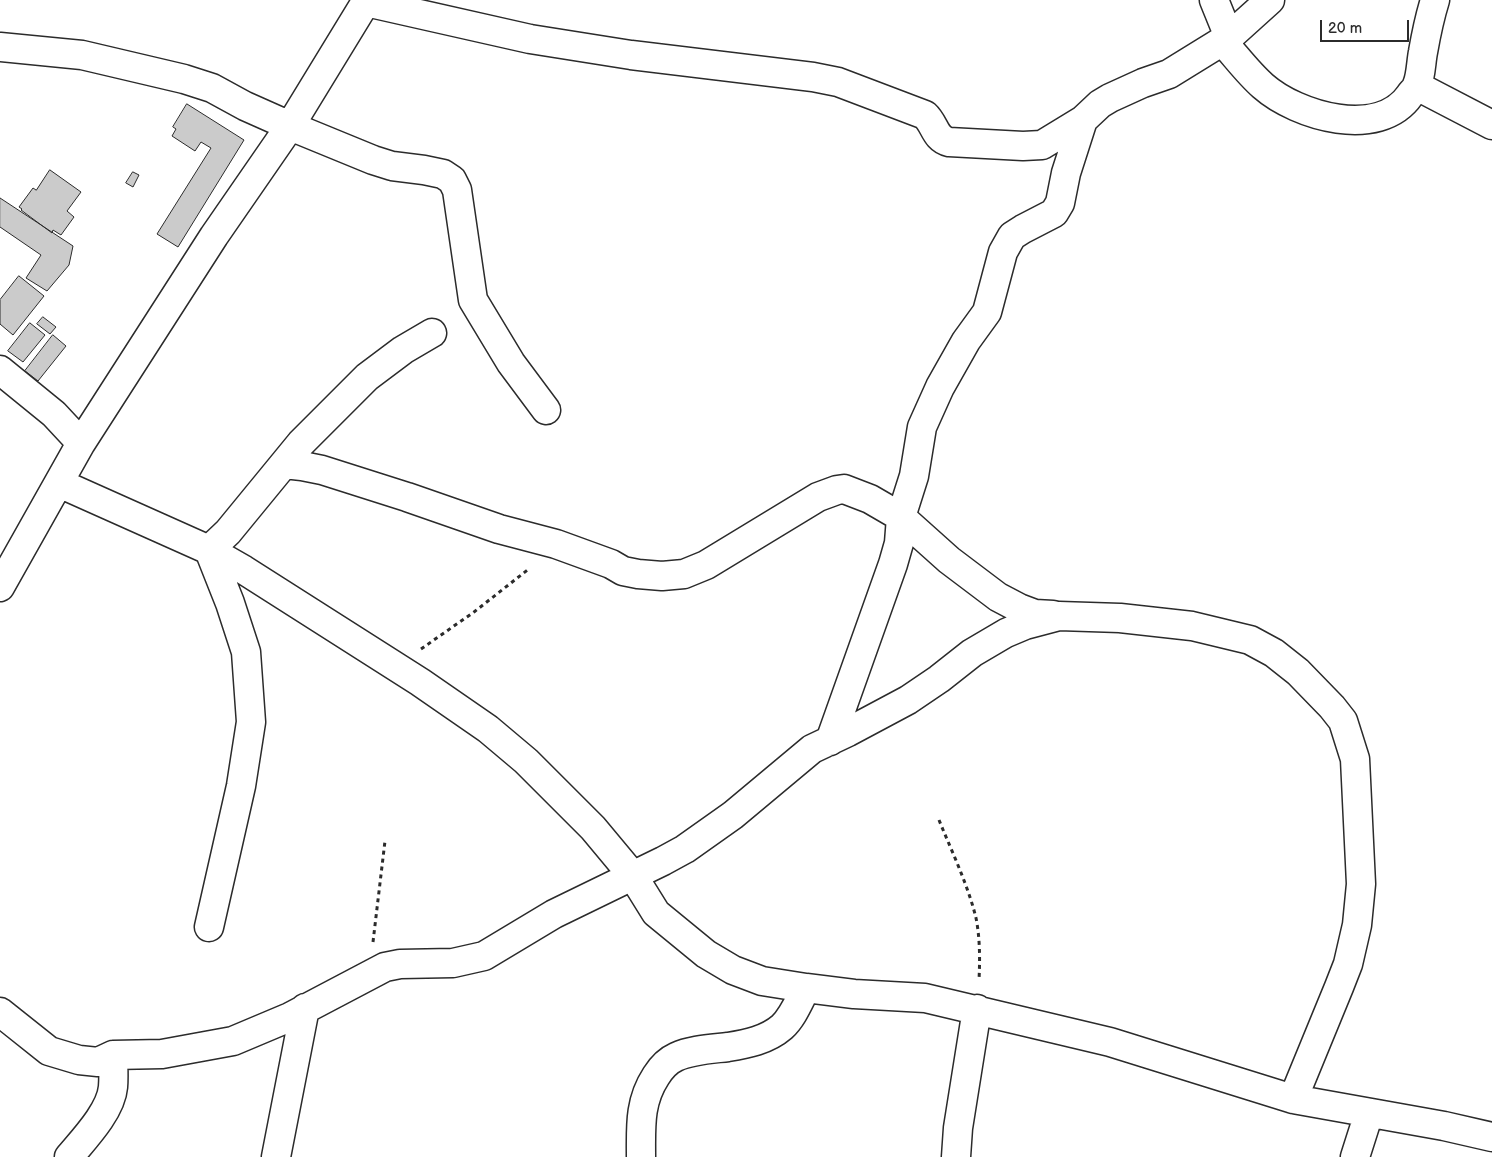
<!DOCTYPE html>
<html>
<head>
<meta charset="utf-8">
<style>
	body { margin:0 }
	#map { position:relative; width:1492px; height:1157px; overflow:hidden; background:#fff; font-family:"Balsamiq Sans",sans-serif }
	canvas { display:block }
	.scale { position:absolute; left:1320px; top:20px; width:89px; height:22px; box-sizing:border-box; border:2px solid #2b2b2b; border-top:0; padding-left:6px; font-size:15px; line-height:18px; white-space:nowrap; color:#2b2b2b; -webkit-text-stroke:4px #fff; paint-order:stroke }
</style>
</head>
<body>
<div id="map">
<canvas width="1492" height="1157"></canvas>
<div class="scale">20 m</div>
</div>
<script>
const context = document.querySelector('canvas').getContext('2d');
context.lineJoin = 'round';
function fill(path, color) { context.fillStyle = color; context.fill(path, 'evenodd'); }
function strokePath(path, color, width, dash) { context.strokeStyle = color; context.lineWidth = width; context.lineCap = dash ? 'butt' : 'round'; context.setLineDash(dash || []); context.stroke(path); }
const building = new Path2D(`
	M187 104 244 140 178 247 157 234 211 148 201 142 195 151 172 136 176 129 173 127Z
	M50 170 81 192 67 211 74 217 61 235 53 230 52 233 21 210 22 209 19 207 33 188 36 190Z
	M133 172 139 175 133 187 126 183Z
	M0 198 73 246 69 265 47 291 26 278 41 255 0 227Z
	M19 276 44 296 13 335 0 324V300Z
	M43 317 56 327 50 334 37 324Z
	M30 323 45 335 23 362 8 351Z
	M53 335 66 346 38 381 25 371Z`);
fill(building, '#cbcbcb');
strokePath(building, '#2b2b2b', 1);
const minor = new Path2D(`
	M1214 0 1229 37
	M366 2 530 39 631 55 813 77 838 82 925 115C935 124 935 139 949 142L1023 146 1042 145 1083 120
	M1222 41C1235 55 1248 73 1263 86 1297 116 1379 140 1410 95 1412 92 1416 89 1417 85 1421 76 1421 62 1423 52 1426 35 1430 16 1435 0
	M0 47 82 55 184 79 212 88 245 106 290 126 373 160 392 166 424 170 443 174 452 180 457 190 473 300 511 363 546 410
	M1417 86 1492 125
	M0 370 54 414 81 443
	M284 464 302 466 322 470 407 497 499 529 556 544 611 564 623 571 638 574 662 576 684 574 706 565 818 497 837 490 844 489 870 499 901 517 949 560 998 597 1019 608 1035 614 1053 615
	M59 483 209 550 244 570 420 682 488 729 526 761 593 828 633 876 656 913 706 954 733 970 762 981 806 988 854 994 925 998 1110 1042 1293 1099 1444 1126 1492 1137
	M0 587 81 443 214 236 290 126 367 0
	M830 741 893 564 899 543 901 517 914 476 922 427 940 387 966 341 987 312 1003 252 1012 236 1023 229 1054 213 1060 203 1066 173 1083 120 1100 104 1110 98 1143 83 1169 74 1229 37 1270 0
	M209 927 241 786 251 722 246 652 230 603 209 550 228 532 301 443 367 377 403 350 432 333
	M0 1012 49 1051 79 1060 98 1062 113 1055 162 1054 233 1041 290 1017 385 967 400 964 453 963 484 956 554 914 663 861 685 849 733 815 812 749 848 732 908 700 939 679 972 653 1006 633 1025 625 1059 616 1120 618 1192 626 1250 640 1274 653 1298 672 1332 707 1343 721 1355 759 1361 884 1357 925 1348 964 1339 987 1293 1099
	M69 1157C84 1139 111 1111 113 1087 114 1076 113 1065 113 1055
	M276 1157 305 1008
	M641 1157C641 1127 639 1102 656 1076 661 1068 667 1061 676 1057 691 1050 711 1049 728 1047 747 1044 767 1040 782 1027 793 1017 799 1001 806 988
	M956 1157 958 1128 977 1009
	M1355 1157 1369 1113`);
strokePath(minor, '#2b2b2b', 31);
strokePath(new Path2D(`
	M421 649 474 612 530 568
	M939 820C952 852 968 885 976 918 980 938 980 959 979 980
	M373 942 385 841`), '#2b2b2b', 3, [4, 4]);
strokePath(minor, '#fff', 28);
</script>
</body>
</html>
